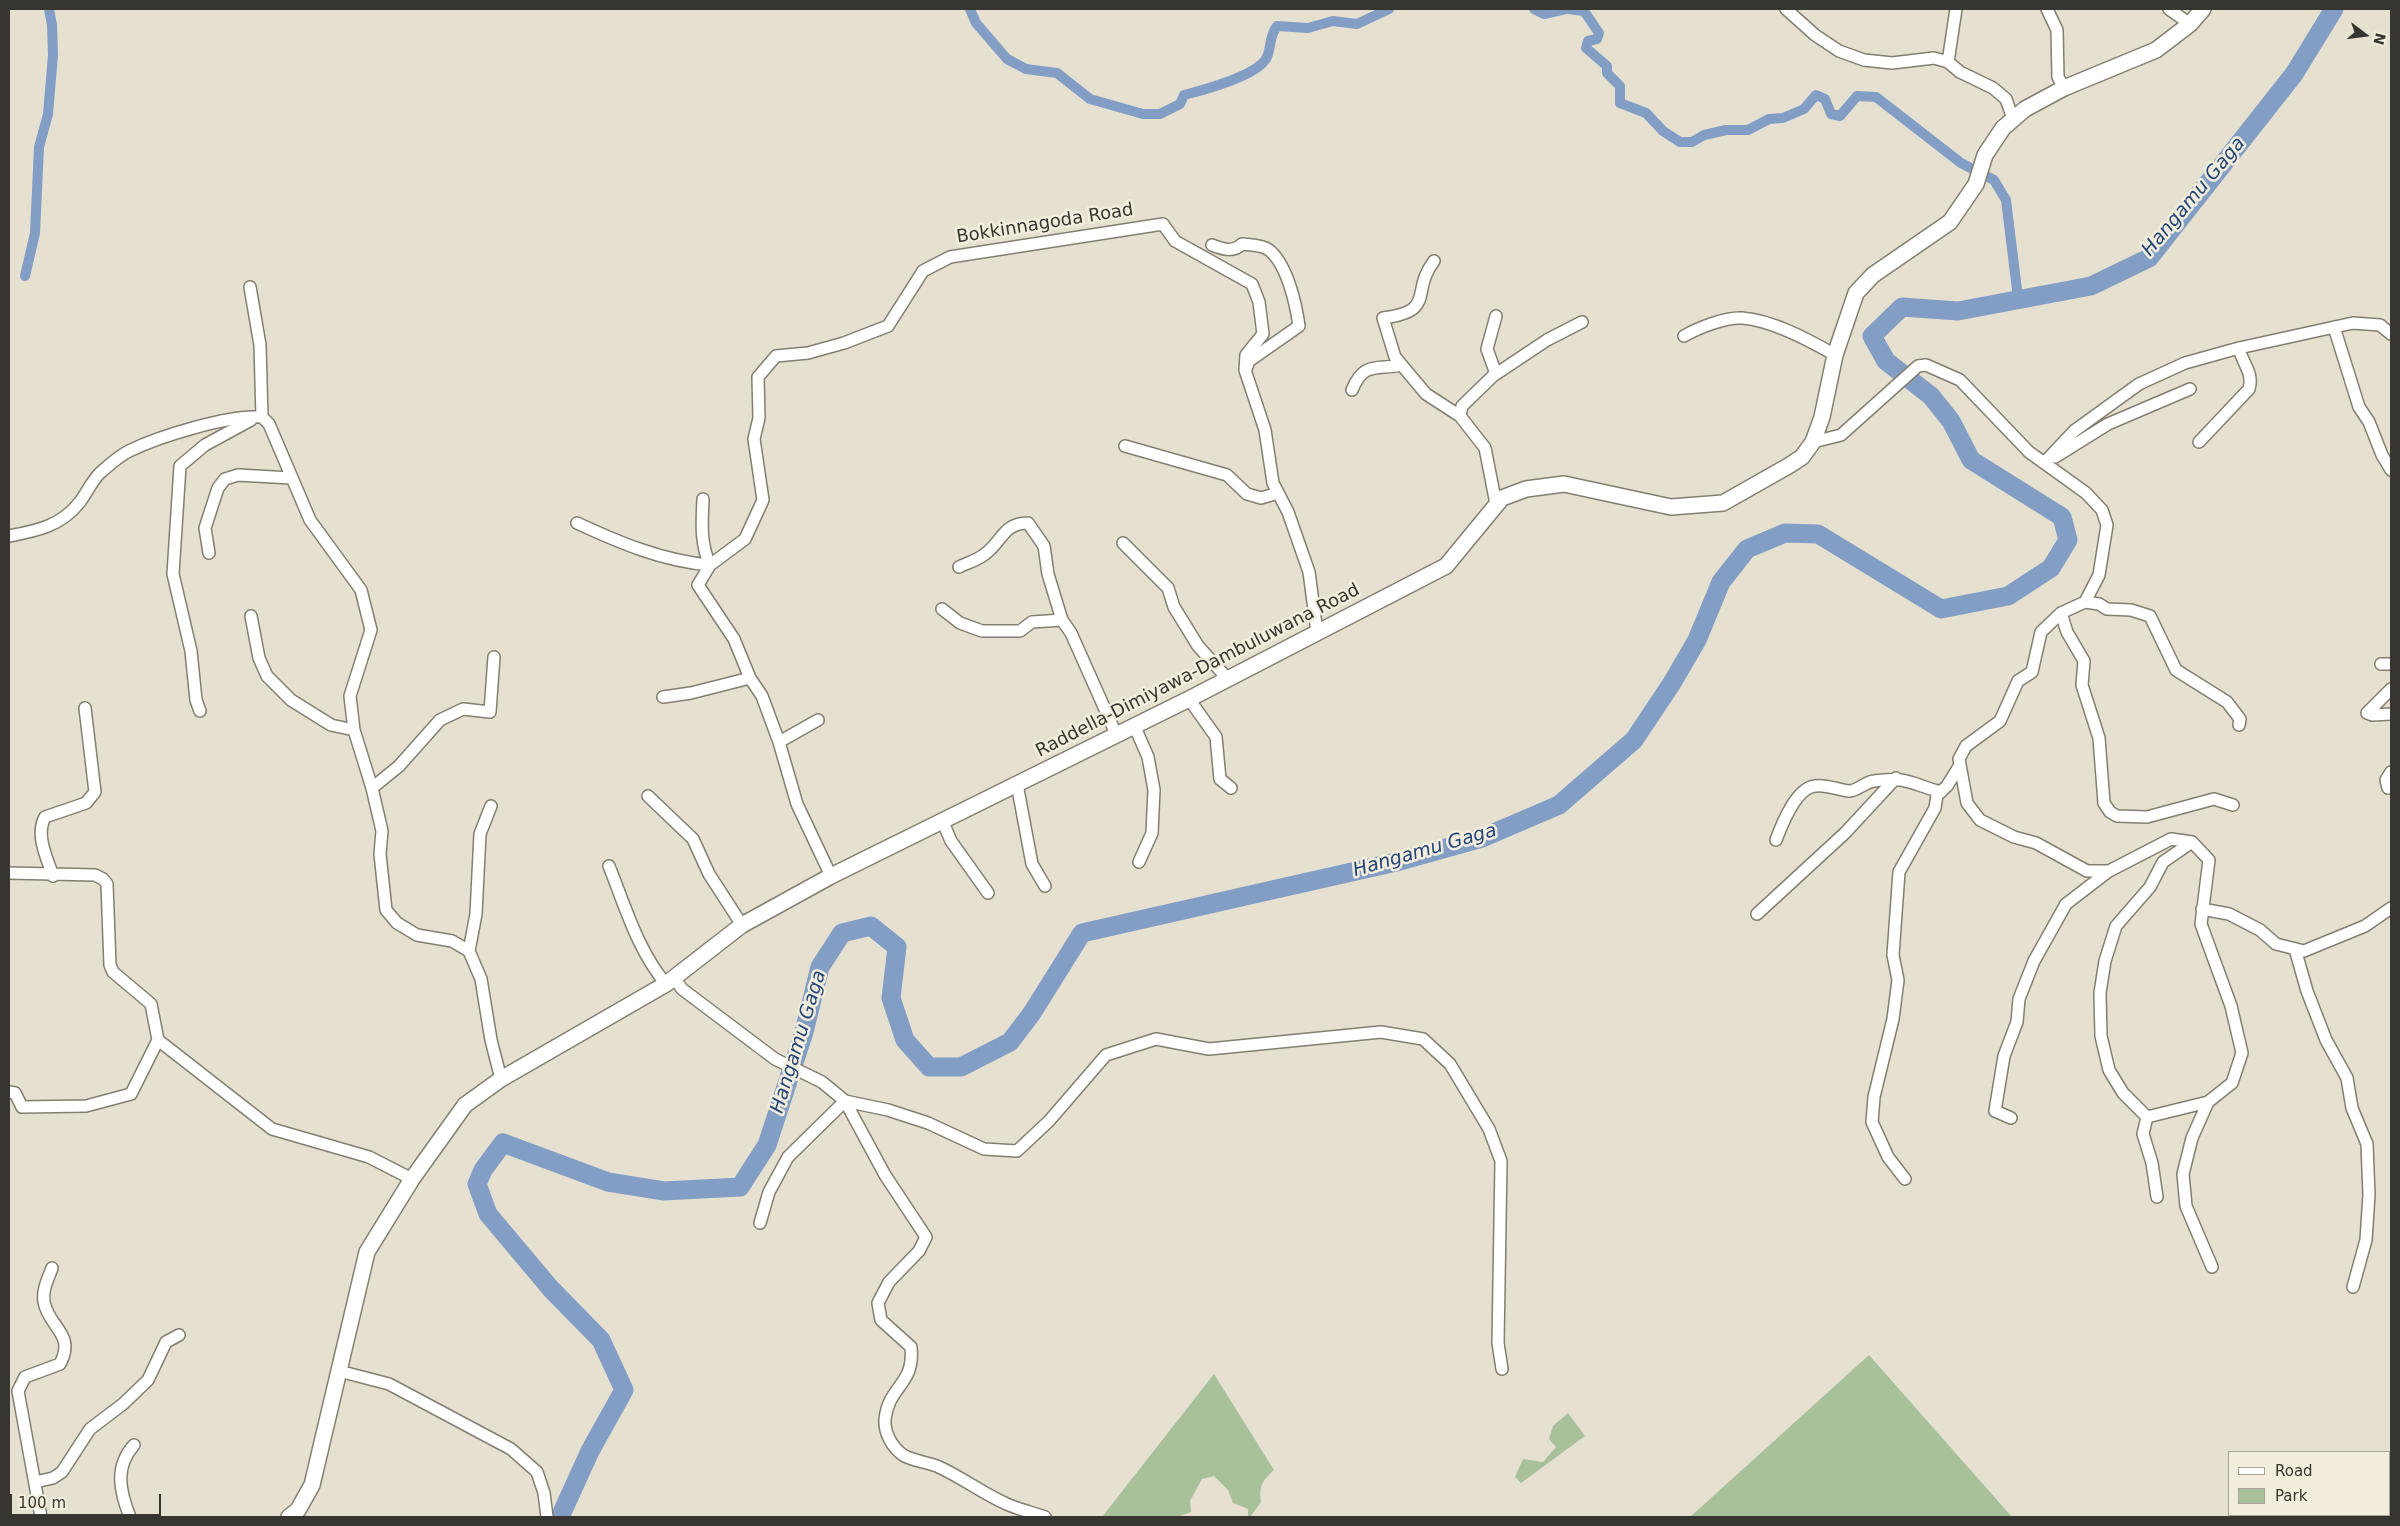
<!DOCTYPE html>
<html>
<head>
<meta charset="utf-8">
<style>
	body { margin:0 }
	#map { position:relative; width:2400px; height:1526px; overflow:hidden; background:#e5e0d0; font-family:"DejaVu Sans",sans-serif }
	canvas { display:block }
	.frame { position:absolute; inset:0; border:10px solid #37352f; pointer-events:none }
	.legend { position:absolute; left:2228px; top:1451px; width:162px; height:65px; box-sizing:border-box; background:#f3eddd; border:1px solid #a8a397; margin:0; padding:6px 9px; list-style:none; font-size:15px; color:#37352f }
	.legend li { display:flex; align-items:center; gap:10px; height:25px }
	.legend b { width:25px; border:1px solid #a8a397 }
	.north { position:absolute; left:2340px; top:10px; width:50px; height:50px; -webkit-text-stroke:4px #f3eddd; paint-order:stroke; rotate:105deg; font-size:14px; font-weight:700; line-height:20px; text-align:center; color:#37352f }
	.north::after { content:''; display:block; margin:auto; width:18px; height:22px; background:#37352f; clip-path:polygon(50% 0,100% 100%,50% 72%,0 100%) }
	.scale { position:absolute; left:10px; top:1494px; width:151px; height:22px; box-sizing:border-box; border:2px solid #37352f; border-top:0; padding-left:6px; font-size:15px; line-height:18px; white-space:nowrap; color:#37352f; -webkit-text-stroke:4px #f3eddd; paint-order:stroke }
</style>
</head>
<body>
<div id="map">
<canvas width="2400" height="1526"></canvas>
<div class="frame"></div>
<ul class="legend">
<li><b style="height:6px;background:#fff"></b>Road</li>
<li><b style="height:14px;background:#a9c19a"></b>Park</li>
</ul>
<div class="north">N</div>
<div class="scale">100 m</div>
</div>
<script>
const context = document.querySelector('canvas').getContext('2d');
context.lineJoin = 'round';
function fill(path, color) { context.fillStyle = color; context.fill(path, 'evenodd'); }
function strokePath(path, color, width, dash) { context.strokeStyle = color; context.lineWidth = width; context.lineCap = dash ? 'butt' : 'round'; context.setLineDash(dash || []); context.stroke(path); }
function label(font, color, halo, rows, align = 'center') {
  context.font = font + ' "DejaVu Sans",sans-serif'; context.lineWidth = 5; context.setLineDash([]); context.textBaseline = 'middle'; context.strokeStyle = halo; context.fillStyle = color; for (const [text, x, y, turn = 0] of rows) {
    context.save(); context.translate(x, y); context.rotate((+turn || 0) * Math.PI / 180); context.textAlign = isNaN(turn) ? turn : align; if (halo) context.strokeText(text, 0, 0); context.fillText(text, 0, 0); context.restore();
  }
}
fill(new Path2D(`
	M1869 1355 2012 1517H1690Z
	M1214 1374 1274 1470C1262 1481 1259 1486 1261 1502L1250 1517H1248V1509L1233 1503 1228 1490 1214 1476 1202 1479 1190 1501 1191 1512 1177 1517H1102Z
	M1568 1413 1585 1436 1521 1483 1515 1477 1523 1459 1543 1462 1556 1447 1549 1439 1553 1426Z`), '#a9c19a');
strokePath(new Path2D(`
	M970 9 976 23 1007 59 1026 69 1057 73 1090 99 1143 114H1160L1180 104 1184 95C1204 90 1255 76 1266 59 1272 48 1268 38 1277 26L1308 28 1333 21 1357 24 1389 9
	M1534 9 1544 14 1566 9
	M1568 9 1584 11 1599 33 1597 39 1588 41 1586 48 1607 66V73L1620 86V103L1646 113 1663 131 1680 142H1692L1704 135 1726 130H1748L1769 119 1783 118 1804 109 1816 95 1825 99 1831 114 1840 116 1857 96 1876 97 1961 163 1994 180 2006 200 2018 298
	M25 276 35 233 39 147 48 114 53 55 52 25 49 9`), '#839ec5', 10);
strokePath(new Path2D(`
	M560 1517 590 1451 624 1390 601 1340 551 1289 488 1214 477 1184 483 1170 503 1143 608 1182 664 1191 740 1187 767 1145 804 1032 820 967 842 933 871 926 897 947 891 998 905 1040 929 1067H961L1010 1042 1032 1013 1082 933 1396 862 1482 838 1559 805 1634 740 1672 683 1697 640 1721 582 1747 549 1785 533 1818 534 1941 609 2008 596 2051 568 2068 540 2062 517 1971 460 1951 421 1931 396 1886 361 1872 336 1902 307 1958 311 2091 286 2149 258 2294 74 2334 9`), '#839ec5', 19);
const minor = new Path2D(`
	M1786 9 1815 35 1839 51 1864 60 1892 63 1934 58 1948 62 1960 72 1993 88 2006 99 2013 119
	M2047 9 2057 30 2058 77 2064 88
	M2169 9 2190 24
	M1948 62 1956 9
	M1212 245C1222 249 1233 253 1242 244 1249 245 1263 245 1269 250 1287 264 1296 304 1299 326L1249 361 1246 369
	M1434 261C1410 292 1437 311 1383 318L1395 357 1426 394 1460 416
	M250 287 260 345 262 417
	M1496 316 1487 349 1495 371 1493 376 1462 406 1460 416 1485 448 1496 504
	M2334 327 2359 407 2369 422 2382 455 2391 470
	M1684 336C1698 328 1725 317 1742 318 1772 320 1809 340 1835 355
	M1493 376 1547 340 1582 322
	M1352 390C1364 361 1376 370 1402 365
	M1813 442 1841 435 1918 366 1926 365 1960 380 2029 452 2086 493 2102 510 2107 525 2099 575 2085 602 2061 613 2041 632 2032 672 2018 681 2000 721 1966 746 1959 759 1967 803 1980 820 2014 837 2036 843 2087 871H2109L2171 839 2192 842 2209 860 2201 924 2231 1006 2242 1053 2232 1083 2208 1102 2192 1138 2183 1174 2186 1206 2212 1267
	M2199 442 2249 389C2254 373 2242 363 2239 348
	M1125 446 1227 475 1247 494 1261 498 1278 493
	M2055 457 2108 424 2190 389
	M2044 463 2074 431 2139 384 2185 363 2239 348 2353 323 2380 325 2391 334
	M577 523C620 543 663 561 710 565 700 543 702 522 703 499
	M9 536C36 531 61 526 79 503 87 493 92 480 101 472 109 465 119 456 129 451 160 436 228 415 262 417L269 424 310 520 361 590 371 630 350 696 354 730 372 788 382 831 380 854 386 910 397 923 417 935 452 941 469 951 481 979 491 1040 501 1079
	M1123 543 1168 588 1174 607 1198 646 1227 678
	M209 553 205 528 218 488 225 479 238 475 291 478
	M959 567C967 563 978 560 985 554 1002 542 1003 523 1028 523L1044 546 1048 574 1062 620 1071 633 1116 734
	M2085 602 2099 604 2107 609 2131 610 2150 616 2176 670 2227 702 2240 719 2239 725
	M942 609 960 623 982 631H1020L1032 622 1062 620
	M2061 613 2067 632 2084 661 2082 685 2099 738 2104 803 2110 812 2117 816 2147 817 2214 799 2233 805
	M251 616 259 658 267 676 291 700 331 725 354 730
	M2381 664H2391
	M2391 689 2367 713 2372 715 2391 714
	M663 697 691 693 750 678
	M1189 699 1216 737 1220 779 1231 788
	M200 711 196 700 191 651 173 574 180 466 205 445 251 420
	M1134 725 1148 757 1154 790 1152 833 1139 862
	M779 742 818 720
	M2391 772 2386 780 2388 788 2391 786
	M1017 784 1032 864 1045 886
	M372 788 399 766 440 720 463 709 490 712 494 657
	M648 796 693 839 709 874 742 925
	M942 820 951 841 988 893
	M1776 840C1782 824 1796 788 1815 786 1826 784 1838 790 1849 791 1857 791 1865 782 1874 781 1907 776 1911 784 1941 792
	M2192 842 2163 862 2150 887 2116 926 2105 961 2100 993 2101 1036 2109 1070 2123 1093 2147 1117 2208 1102
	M609 866C625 906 638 951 666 984
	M9 873 95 875 103 879 107 884 110 965 113 972 151 1004 158 1040 272 1129 369 1157 412 1179
	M53 876C47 858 35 835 45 817L86 803 95 792 85 708
	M831 876 797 804 779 742 762 696 750 678 734 639 698 585 710 565 745 539 763 500 754 439 759 418 758 377 776 356 808 353 844 343 888 326 923 271 950 257 1163 224 1175 241 1252 284 1259 302 1263 334 1246 355 1245 370 1265 430 1273 483 1288 512 1309 572 1317 632
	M2202 909 2229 914 2260 930 2276 944 2304 951 2365 926 2391 908
	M1757 914 1845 833 1896 778
	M2295 949 2307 991 2326 1040 2347 1078 2352 1108 2367 1144 2369 1195 2366 1240 2353 1287
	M469 951 476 914 480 834 491 806
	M675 979 682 989 775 1059 822 1082 845 1101 885 1175 926 1237 919 1251 889 1282 878 1303 881 1320 911 1347C915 1385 889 1385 885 1419 884 1433 892 1447 903 1455 910 1460 930 1463 939 1467 963 1478 985 1495 1009 1505 1021 1510 1034 1513 1045 1517
	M9 1092 15 1093 22 1107 86 1106 131 1094 158 1040
	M2147 1117 2143 1134 2152 1163 2157 1197
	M2011 1118 1995 1111 2004 1056 2017 1022 2019 999 2034 961 2066 904 2109 871
	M1905 1179 1888 1157 1872 1122 1874 1097 1893 1019 1898 980 1893 955 1899 872 1935 808 1937 795 1947 786 1960 765
	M760 1223 769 1192 788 1157 845 1101 888 1110 928 1123 984 1149 1017 1151 1049 1121 1106 1055 1156 1039 1209 1049 1381 1032 1423 1039 1450 1064 1489 1129 1501 1161 1498 1343 1502 1369
	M339 1371 389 1384 511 1449 537 1472 544 1493 547 1517
	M35 1482 53 1478 62 1472 90 1429 123 1404 148 1380 166 1342 179 1335
	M41 1517 18 1391 25 1377 60 1364C76 1334 49 1328 44 1302 42 1290 48 1279 52 1268
	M130 1517C120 1492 114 1467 134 1445`);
const tertiary = new Path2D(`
	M289 1517 298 1510 312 1485 367 1252 412 1179 465 1105 501 1079 666 984 742 925 831 876 1189 699 1446 566 1502 498 1526 489 1564 484 1671 507 1723 503 1790 465 1802 457 1813 442 1822 417 1835 355 1856 293 1873 275 1950 222 1976 184 1985 155 2003 128 2025 109 2064 88 2156 50 2190 24 2203 9`);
strokePath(minor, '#837f70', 14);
strokePath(tertiary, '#837f70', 18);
strokePath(minor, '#fff', 11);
strokePath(tertiary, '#fff', 15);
label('18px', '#37352f', '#f3eddd', [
	["Bokkinnagoda Road",1045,224,-9],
	["Raddella-Dimiyawa-Dambuluwana Road",1198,671,-27]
]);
label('italic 19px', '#234679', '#f3eddd', [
	["Hangamu Gaga",2194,197,-50],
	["Hangamu Gaga",1425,851,-16],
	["Hangamu Gaga",799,1042,-73]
]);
</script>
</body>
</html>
